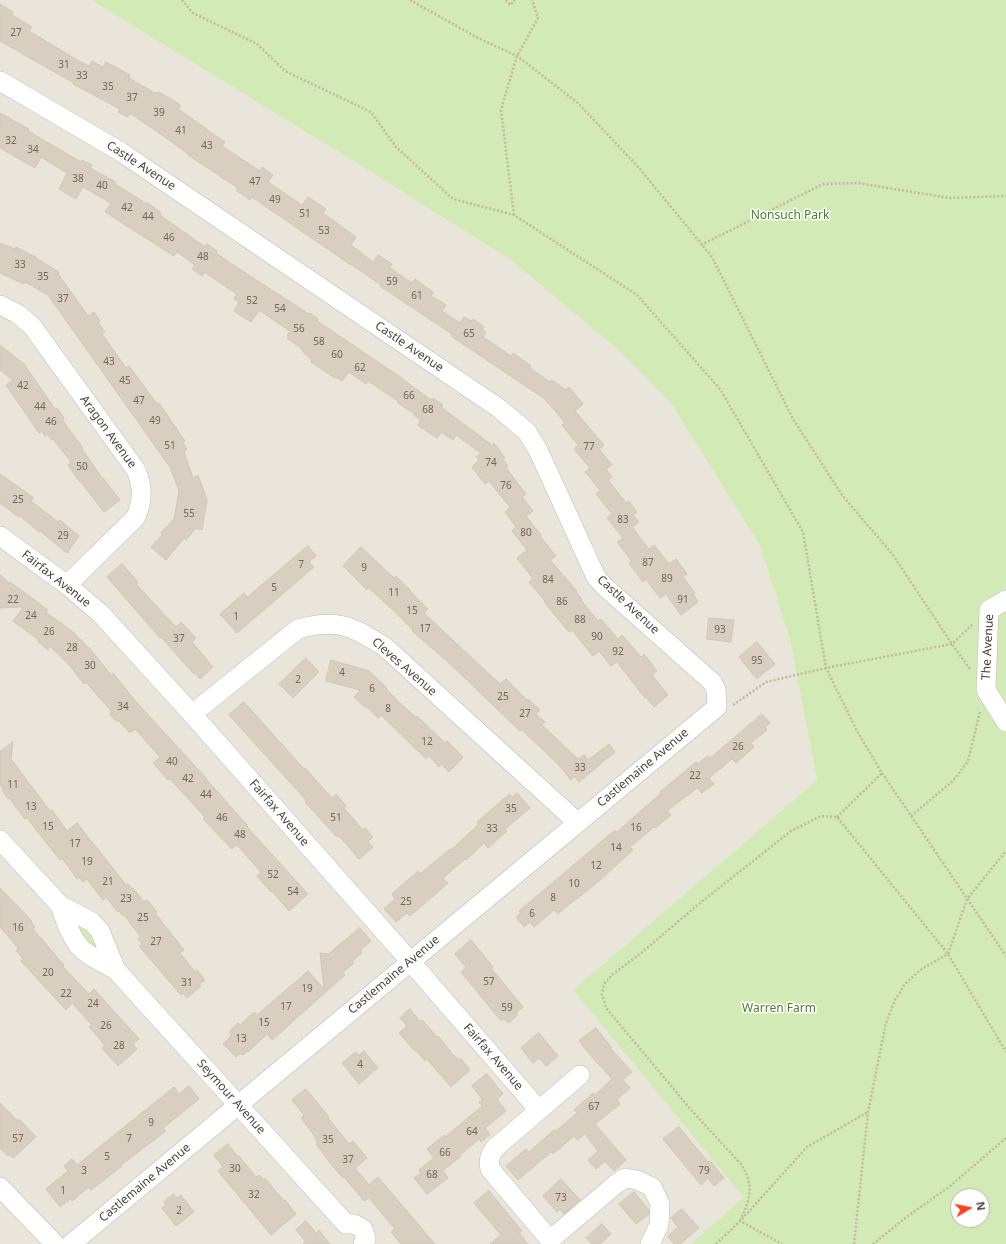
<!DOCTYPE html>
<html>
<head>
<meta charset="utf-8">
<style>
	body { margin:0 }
	#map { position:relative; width:1006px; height:1244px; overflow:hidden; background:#f6f3ec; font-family:"Noto Sans",sans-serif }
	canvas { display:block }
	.north { position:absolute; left:950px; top:1188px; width:40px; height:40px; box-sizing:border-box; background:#fff; border:1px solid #b7b4b0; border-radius:50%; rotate:80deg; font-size:11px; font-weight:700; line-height:16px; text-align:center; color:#4b4439 }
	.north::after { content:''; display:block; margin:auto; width:14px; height:18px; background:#fc3f1d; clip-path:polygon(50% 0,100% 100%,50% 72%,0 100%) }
</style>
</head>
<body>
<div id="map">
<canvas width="1006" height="1244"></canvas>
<div class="north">N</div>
</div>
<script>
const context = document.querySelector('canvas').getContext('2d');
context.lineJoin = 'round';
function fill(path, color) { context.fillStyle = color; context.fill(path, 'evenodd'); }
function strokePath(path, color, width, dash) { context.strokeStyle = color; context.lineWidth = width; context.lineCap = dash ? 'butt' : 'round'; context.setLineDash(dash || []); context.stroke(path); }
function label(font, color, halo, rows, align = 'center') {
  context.font = font + ' "Noto Sans",sans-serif'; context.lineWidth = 3; context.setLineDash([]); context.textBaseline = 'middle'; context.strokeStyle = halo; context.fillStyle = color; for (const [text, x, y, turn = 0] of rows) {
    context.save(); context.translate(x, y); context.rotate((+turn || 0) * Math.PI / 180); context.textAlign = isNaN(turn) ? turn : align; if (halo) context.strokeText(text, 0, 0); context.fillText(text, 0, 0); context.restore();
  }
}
fill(new Path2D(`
	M0 0H91L371 172 512 261 623 354 670 402 760 546 790 640 817 780 573 990 743 1197 691 1244H0Z`), '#eae5da');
fill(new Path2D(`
	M91 0H1006V1244H691L743 1197 573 990 817 780 790 640 760 546 670 402 623 354 512 261 371 172ZM958 1196H982V1220H958Z
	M81 922 101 947 92 950 76 923Z`), '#d2eab5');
const building = new Path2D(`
	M0 4 13 12 12 15 32 27 29 31 79 61 89 66 92 61 103 67 106 62 130 75 129 78 155 93 159 92 181 105 178 109 207 129V130L225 142 222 146 260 171 262 167 273 175 268 182 302 205 308 197 326 209 323 213 356 237 351 245 373 262 378 255 392 264 390 268 412 283 415 279 433 292 431 296 446 305 442 311 460 323 464 317 471 321 473 319 484 327 482 330 486 332 483 337 511 356 513 353 531 366 530 368 550 382 552 380 566 390 569 387 583 404 575 411 604 445 599 449 612 465 606 469 612 477 608 480 626 503 629 501 637 512 633 515 639 522 632 527 649 549 654 545 669 564 676 559 687 574 683 577 695 593 693 594 698 602 681 615 666 594 660 598 646 579 643 582 629 563 632 561 617 542 623 538 607 518 612 514 596 494 600 490 585 472 590 468 574 449 578 445 562 425 565 423 545 399 451 336 452 334 380 286 381 285 351 264V265L252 197 250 200 236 190 238 188 188 155V154L162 135 130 113 128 117 118 112 120 109 73 84 74 83 0 41Z
	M0 113 29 129 28 131 81 162 82 160 92 165 90 168 116 182 115 184 147 204 148 203 161 213 160 215 205 247 207 244 217 251 216 253 233 265 309 314 310 313 318 319 317 321 396 374 431 400 433 398 443 405 441 407 492 445 494 443 505 458 502 459 508 466 506 468 526 494 522 497 533 511 526 516 541 535 540 536 556 556 550 560 577 591 576 592 582 599 581 600 598 621 601 619 618 639 622 635 641 657 644 654 657 671 652 675 668 695 654 707 646 697 645 698 617 662 611 666 599 651 593 656 572 630 569 632 544 602 545 601 529 582 533 579 517 558 527 550 512 531 516 527 505 512 510 507 489 481 485 484 472 467 479 460 476 457 481 453 456 435 453 440 441 432 437 438 418 425 421 420 414 415 415 414 398 403V401L368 381 366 384 349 372 342 381 336 377 335 378 311 362 312 360 303 352 302 349 287 338 289 336 287 335 290 331 259 310 251 322 234 311 239 302 234 299 237 294 204 272 202 276 192 269 195 265 177 252 174 256 105 212 111 203 83 187 76 199 59 189 67 173 41 157 35 168 0 148Z
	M0 243 15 249 16 247 36 257V258L59 272 58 274 88 316 94 312 100 321 98 322 105 332 102 334 126 368 129 366 157 404 159 403 185 441 183 443 187 449 184 451 193 478 198 475 207 500 202 530 196 528 186 540 184 538 166 560 151 547 163 534 161 533 174 519 179 491 170 467 48 295 25 282 24 284 0 273Z
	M0 345 24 364 55 409 57 408 64 418 62 419 68 428 83 448 82 449 102 478H103L120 500 104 512 80 481H79L68 465 71 462 53 439 52 440 47 434 45 436 42 431 39 433 6 385 13 380 0 370Z
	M0 474 34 498 31 501 58 522 60 520 79 536 67 553 40 531 39 532 20 516 19 517 0 503Z
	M308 546 316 556 309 562 314 567 237 633 220 614 244 593 247 597Z
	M361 547 394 578 396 576 411 591H410L428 609 424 613 487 672 500 684 506 679 527 700 528 699 540 710 536 714 545 722 542 725 578 759 584 755 588 760 609 744 615 752 579 782 574 776 571 780 558 764 522 730 520 731 448 662 412 631 413 630 395 612 369 588 367 590 343 566Z
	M122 564 138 582 136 584 176 627 181 622 196 638 192 642 213 667 200 679 195 673 194 674 161 637 160 638 107 577Z
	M0 575 9 583 10 582 48 610 46 612 73 632 91 650 111 675 113 673 138 704 207 779H206L248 826 247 827 308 894 289 911 272 891 271 892 257 876 261 872 238 846H237L236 845 232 849 203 819 205 817 170 779 168 780 153 763 160 757 135 729 130 733 119 721 115 720 110 715 111 711 86 682 84 684 70 666 50 646 48 650 38 642 39 640 13 621 24 607 0 608Z
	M709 618 734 620 731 642 707 639Z
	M757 642 775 664 757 679 739 657Z
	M306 658 319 672 293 698 279 684Z
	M331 660 369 671 387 688 386 689 404 707 416 717 417 716 445 743 447 741 463 757 449 772 441 764 439 767 429 756 426 759 381 715 378 718 367 707 366 708 354 697 360 690 326 681Z
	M244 702 304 769 305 768 332 798 336 794 346 806 344 808 363 830 365 828 373 837 368 842 373 847 359 859 339 836 337 837 305 802 307 801 229 715Z
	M762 714 770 723 765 727 767 730 751 743 754 747 736 763 732 759 709 778 714 784 702 793 697 788 667 811 671 815 655 828 654 827 630 847 633 850 599 881 574 901V900L558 914 554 910 534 927 530 922 524 927 516 917 521 913 519 911 615 830 617 832 661 793 660 792 696 762 698 764 708 756 710 758Z
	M13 742 11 759 50 811 52 810 67 831 77 823 126 885 128 884 132 889 133 888 144 902 147 900 157 912 155 913 184 950 180 953 195 972 197 970 205 980 199 984 201 986 187 998 183 993 181 995 139 946 142 944 138 939 141 937 124 915 123 916 119 911 118 912 106 897 103 900 87 879 83 882 79 877 77 879 62 858 60 860 27 818 25 819 9 798 8 799 2 790 3 789 0 784V752Z
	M517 793 530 808 505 829 507 831 488 848 484 843 466 860 465 859 443 878 448 883 410 916 407 913 396 922 384 909 395 899 392 894 418 871 420 874 450 849 451 850 479 824 477 822 509 794 512 797Z
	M0 888 32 921 31 922 35 927 33 929 64 965 63 967 89 994 94 989 139 1039 133 1044 137 1049 118 1066 102 1048 105 1045 89 1027 92 1025 72 1003 66 1010 21 961 23 959 16 950 18 948 0 927Z
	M360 928 371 941 360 950 362 953 352 961 354 963 342 973 345 975 272 1040 267 1034 248 1052 247 1051 243 1055 241 1053 236 1057 223 1044 232 1035 229 1032 238 1023 240 1025 254 1012 257 1015 308 971 324 989 320 953 328 954Z
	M471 940 493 967 491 968 523 1007 516 1013 518 1015 508 1023 504 1019 501 1021 461 972 466 967 455 954Z
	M410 1009 421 1022 422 1020 437 1037 438 1036 454 1056V1055L459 1060 461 1059 470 1070 451 1087 427 1059 425 1061 416 1050 415 1051 399 1033 407 1026 400 1018Z
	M596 1028 612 1048 611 1049 632 1072 623 1080 630 1088 617 1100 620 1104 595 1124 626 1160 614 1171 605 1161 596 1169 588 1160 598 1151 585 1134 577 1140 574 1136 553 1154 551 1152 518 1180 506 1166 526 1149 529 1152 554 1130 556 1131 577 1113 574 1110 593 1093 595 1095 612 1079 593 1058 579 1041Z
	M539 1033 558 1056 546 1066 539 1058 533 1063 521 1048Z
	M364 1051 378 1068 359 1084 342 1063 356 1052 359 1055Z
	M487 1074 503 1094 497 1099 506 1111 485 1128 490 1135 481 1142 479 1139 460 1155 461 1156 443 1171 448 1178 427 1194 414 1178 421 1173 419 1170 434 1158 427 1149 444 1135 445 1137 482 1106 479 1102 482 1099 472 1086Z
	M189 1086 199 1099 163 1128 166 1131 121 1165 122 1166 91 1190 89 1187 72 1201 70 1199 60 1207 46 1189 68 1171 64 1166 72 1159 77 1165 174 1087 179 1094Z
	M306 1089 329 1117 328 1118 349 1144 353 1141 367 1158 355 1168 369 1185 378 1177 435 1244H401L391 1232 395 1229 369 1198 364 1201 344 1177 343 1178 331 1164 316 1144 318 1143 315 1139 316 1138 301 1118 304 1115 292 1100Z
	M0 1103 18 1121 19 1119 36 1137 13 1158 9 1154 8 1156 0 1148Z
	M679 1127 708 1162 710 1161 724 1178 714 1186 708 1178 701 1185 663 1139Z
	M228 1144 237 1156 238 1155 256 1177 259 1175 264 1180 265 1178 284 1201 285 1200 296 1214 271 1235 218 1171 223 1167 214 1155Z
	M561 1179 580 1200 564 1214 560 1209 557 1212 543 1196Z
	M489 1191 522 1231 519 1233 528 1244H490L501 1235 474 1203Z
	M634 1192 649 1210V1214L636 1224 619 1204Z
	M174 1194 176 1198 181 1195 194 1212 176 1226 162 1208 166 1205 164 1202Z
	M682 1209 699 1228 680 1244H674L668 1236 678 1227 671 1218Z
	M306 1221 316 1233 319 1230 330 1244H303L306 1242 296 1230Z
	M602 1224 611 1234 600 1244H592L586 1238Z`);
fill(building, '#d8cfc1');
strokePath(building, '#d3c7b4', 1);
const minor = new Path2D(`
	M0 81 121 152 500 409 527 432 538 450 596 577 604 586 712 682 716 689 717 707C501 885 287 1066 71 1244
	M0 305 18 314 32 326 136 470C143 487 143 500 136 517L67 585
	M0 536 67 585 100 613 192 714 410 961 539 1110
	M1006 600 989 610 986 690 1006 722
	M192 714 298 629C337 618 352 626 385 647L577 822
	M0 840 60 905 92 922 100 931 116 970
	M60 905C65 919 69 933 78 945 87 956 104 963 116 970L346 1224H354L363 1229 366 1239 363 1244
	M580 1075 495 1148C490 1155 488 1160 490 1169L550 1240 616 1184 625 1178 637 1180 652 1187 660 1204 659 1225 650 1244
	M0 1187 55 1244`);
strokePath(minor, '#c2bbae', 20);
strokePath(new Path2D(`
	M182 0 193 13 257 44 285 71 371 112 396 147 453 199 514 215 637 295 720 389 803 532 826 668 857 731 882 773 1006 956
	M410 0 478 38 517 56 578 103 640 169 712 257 793 419 842 495 893 555 952 644 970 669
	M506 0 510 5 515 0
	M514 215 501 110 517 56 538 18 532 0
	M701 245 823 184 858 183 949 198 1006 196
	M733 705 766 682 826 668 952 644 972 625
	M911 816 953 781 968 761 980 712
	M837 817 882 773
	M742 1219 807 1147 868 1112
	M740 1221C750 1199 755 1186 741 1164L692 1111 606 1008 602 994 604 984 613 974 640 954 700 903 791 831 821 816 837 817 948 954 1006 1052
	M716 1244 740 1221 782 1244
	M854 1244 868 1112 886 1023 895 1000 905 984 920 970 948 954 967 899 1006 851
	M873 1244 908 1216 949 1187 1006 1138`), '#c4b79f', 2.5, [2, 2]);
strokePath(minor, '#fff', 19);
label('10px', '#6e675b', null, [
	["27",16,33],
	["31",64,65],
	["33",82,76],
	["35",108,87],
	["37",132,98],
	["39",159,113],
	["41",181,131],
	["32",11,141],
	["43",207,146],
	["34",33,150],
	["38",78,179],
	["47",255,182],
	["40",102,186],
	["49",275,200],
	["42",127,208],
	["51",305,214],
	["44",148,217],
	["53",324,231],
	["46",169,238],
	["48",203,257],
	["33",20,265],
	["35",43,277],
	["59",392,282],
	["61",417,296],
	["37",63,299],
	["52",252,301],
	["54",280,309],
	["56",299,329],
	["65",469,334],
	["58",319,342],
	["60",337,355],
	["43",109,362],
	["62",360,368],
	["45",125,381],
	["42",23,386],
	["66",409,396],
	["47",139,401],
	["44",40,407],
	["68",428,410],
	["49",155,421],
	["46",51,422],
	["51",170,446],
	["77",589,447],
	["74",491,463],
	["50",82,467],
	["76",506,486],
	["25",18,500],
	["55",189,514],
	["83",623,520],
	["80",526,533],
	["29",63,536],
	["87",648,563],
	["7",301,565],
	["9",364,568],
	["89",667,579],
	["84",548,580],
	["5",274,588],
	["11",394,593],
	["22",13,600],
	["91",683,600],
	["86",562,602],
	["15",412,611],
	["24",31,616],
	["1",236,617],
	["88",580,620],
	["17",425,629],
	["93",720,630],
	["26",49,632],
	["90",597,637],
	["37",179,639],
	["28",72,648],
	["92",618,652],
	["95",757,661],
	["30",90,666],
	["4",342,673],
	["2",298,680],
	["6",372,689],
	["25",503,697],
	["34",123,707],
	["8",388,709],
	["27",525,714],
	["12",427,742],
	["26",738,747],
	["40",172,762],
	["33",580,768],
	["22",695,776],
	["42",188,779],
	["11",13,785],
	["44",206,795],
	["13",31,807],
	["35",511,809],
	["46",222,818],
	["51",336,818],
	["15",48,827],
	["16",636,828],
	["33",492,829],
	["48",240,835],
	["17",75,844],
	["14",616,848],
	["19",87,862],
	["12",596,866],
	["52",273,875],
	["21",108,882],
	["10",574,884],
	["54",293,892],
	["8",553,898],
	["23",126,899],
	["25",406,902],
	["6",532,914],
	["25",143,918],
	["16",18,928],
	["27",156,942],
	["20",48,973],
	["57",489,982],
	["31",187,983],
	["19",307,989],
	["22",66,994],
	["24",93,1004],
	["17",286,1007],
	["59",507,1008],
	["15",264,1023],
	["26",106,1026],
	["13",241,1039],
	["28",119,1046],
	["4",360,1065],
	["67",594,1107],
	["9",151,1123],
	["64",472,1132],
	["57",18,1139],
	["7",129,1139],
	["35",328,1140],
	["66",445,1153],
	["5",107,1157],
	["37",348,1160],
	["30",235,1169],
	["3",84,1171],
	["79",704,1171],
	["68",432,1175],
	["1",63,1191],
	["32",254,1195],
	["73",561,1198],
	["2",179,1211]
]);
label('12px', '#4b4439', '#fff', [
	["Castle Avenue",141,166,33],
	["Castle Avenue",409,347,34],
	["Aragon Avenue",108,432,54],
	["Fairfax Avenue",56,579,38],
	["Castle Avenue",628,605,43],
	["The Avenue",988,647,-87],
	["Cleves Avenue",404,667,41],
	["Castlemaine Avenue",643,768,-40],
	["Fairfax Avenue",279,813,49],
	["Castlemaine Avenue",394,975,-40],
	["Fairfax Avenue",493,1057,49],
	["Seymour Avenue",231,1097,48],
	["Castlemaine Avenue",145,1183,-40]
]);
label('12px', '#4a7f2a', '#fff', [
	["Nonsuch Park",790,216],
	["Warren Farm",779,1009]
]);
</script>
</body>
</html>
